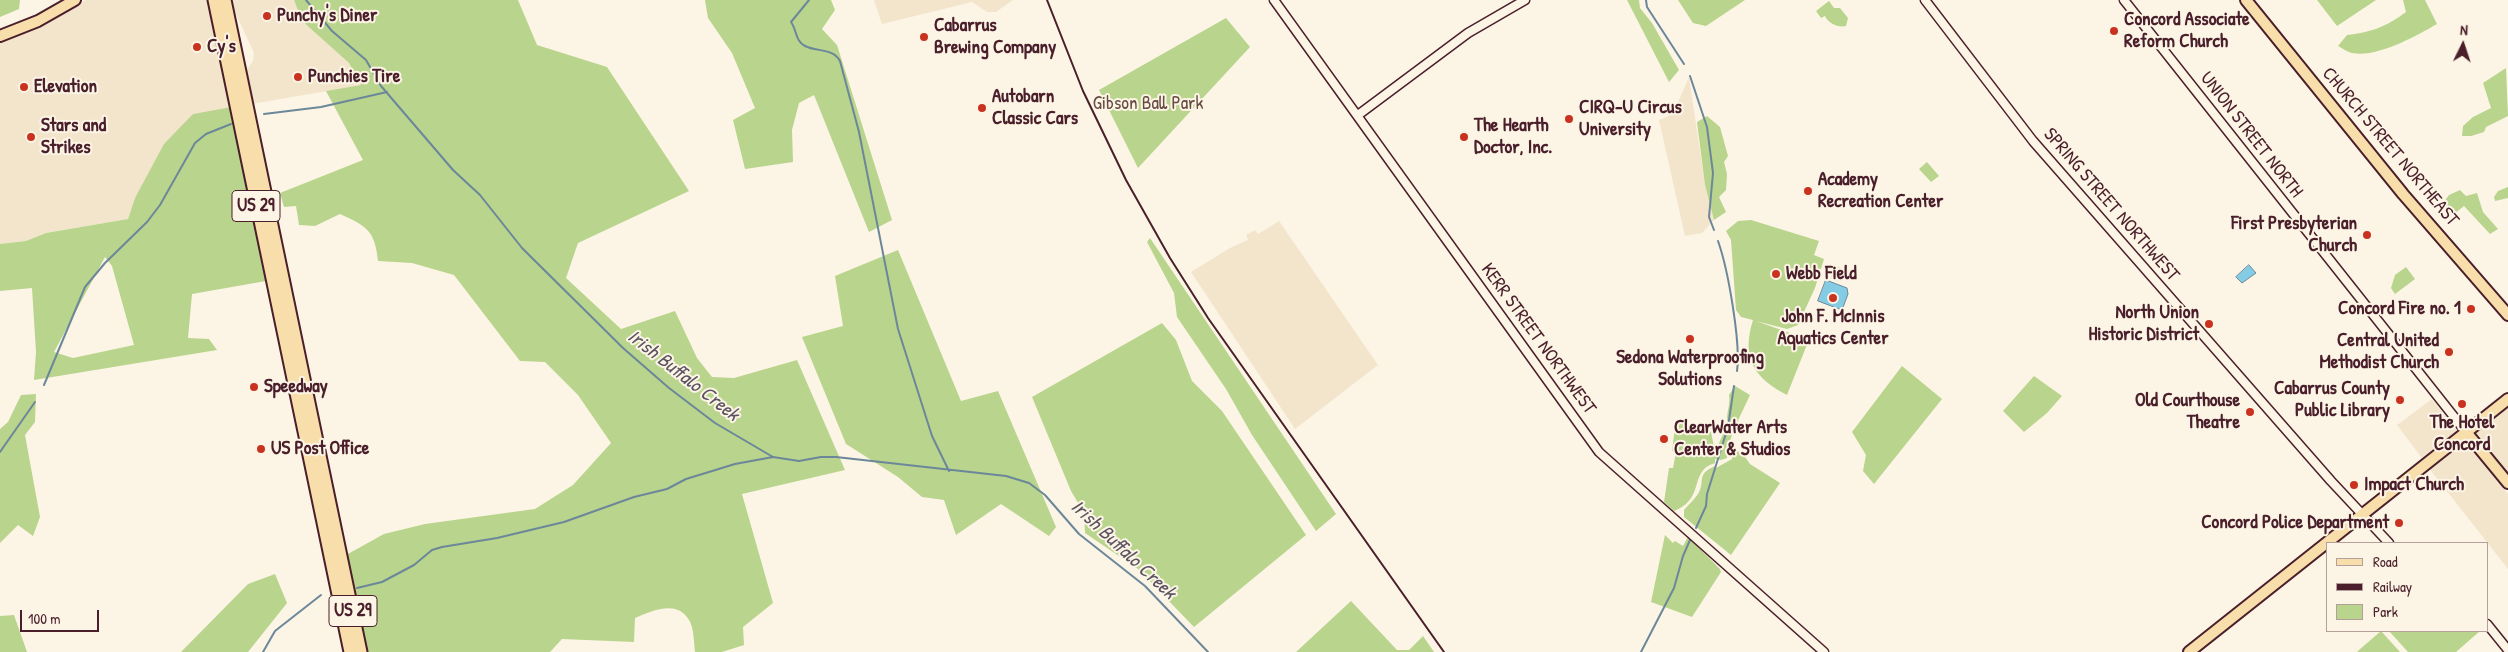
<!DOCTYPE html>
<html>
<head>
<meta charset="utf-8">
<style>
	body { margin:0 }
	#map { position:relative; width:2508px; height:652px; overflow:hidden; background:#fcf5e5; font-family:"Patrick Hand",sans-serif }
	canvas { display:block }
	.legend { position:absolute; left:2326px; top:542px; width:162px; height:90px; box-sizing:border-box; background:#fcf5e5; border:1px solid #b59f9b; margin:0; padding:6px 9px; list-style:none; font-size:15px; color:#4a1f2b }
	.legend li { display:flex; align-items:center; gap:10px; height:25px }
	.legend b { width:25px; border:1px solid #b59f9b }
	.north { position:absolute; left:2438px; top:20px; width:50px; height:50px; -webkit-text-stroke:4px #fcf5e5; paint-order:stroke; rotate:4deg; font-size:14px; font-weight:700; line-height:20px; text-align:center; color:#4a1f2b }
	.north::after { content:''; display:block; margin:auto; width:18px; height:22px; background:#4a1f2b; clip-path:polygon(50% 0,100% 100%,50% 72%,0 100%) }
	.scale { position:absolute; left:20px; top:610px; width:79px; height:22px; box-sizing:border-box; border:2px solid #4a1f2b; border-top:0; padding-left:6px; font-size:15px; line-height:18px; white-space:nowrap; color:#4a1f2b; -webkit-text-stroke:4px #fcf5e5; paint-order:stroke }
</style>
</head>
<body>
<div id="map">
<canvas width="2508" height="652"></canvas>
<ul class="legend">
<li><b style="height:6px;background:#f8deab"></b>Road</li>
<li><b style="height:6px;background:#4a1f2b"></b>Railway</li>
<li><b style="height:14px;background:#b9d48c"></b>Park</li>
</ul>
<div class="north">N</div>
<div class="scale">100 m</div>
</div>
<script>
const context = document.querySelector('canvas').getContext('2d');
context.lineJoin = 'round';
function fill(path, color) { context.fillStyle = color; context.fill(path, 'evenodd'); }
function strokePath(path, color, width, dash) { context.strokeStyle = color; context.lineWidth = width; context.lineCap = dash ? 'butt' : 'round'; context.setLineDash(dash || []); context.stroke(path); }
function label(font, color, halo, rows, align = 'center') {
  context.font = font + ' "Patrick Hand",sans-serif'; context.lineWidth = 4; context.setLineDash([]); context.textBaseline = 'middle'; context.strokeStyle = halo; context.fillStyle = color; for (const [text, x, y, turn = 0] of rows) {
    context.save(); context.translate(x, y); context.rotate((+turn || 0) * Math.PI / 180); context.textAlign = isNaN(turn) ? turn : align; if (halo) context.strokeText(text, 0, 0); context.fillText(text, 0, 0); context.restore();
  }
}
fill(new Path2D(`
	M86 0H210L231 107 193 114 135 198 128 219 46 233 26 241 0 244V39L48 20Z
	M232 0H294L302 21 349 63 361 85 252 104 246 71 253 61 254 53 235 12Z
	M874 0H1013L996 12H987L972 2 882 24Z
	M1689 77 1705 185 1714 220 1702 233 1685 236 1659 120 1673 114Z
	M1279 221 1378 365 1295 429 1191 272 1230 248 1248 240 1246 235 1255 230 1258 234Z
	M2432 399 2457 431 2422 458 2397 425Z
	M2508 404V475L2472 432Z
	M2463 439 2508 494V569L2428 467Z`), '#f3e4cc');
fill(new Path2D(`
	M0 0H20L19 9 0 17Z
	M294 0H518L537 45 607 67 689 191 578 243 566 278 621 329 675 311 697 358 712 377 734 378 797 360 845 470 742 494 773 603 743 627 744 645 722 652H695C694 643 694 628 689 620 677 599 651 611 635 618L634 642 562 639 550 652H367L346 555 384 534 425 524 535 509 573 485 611 443 578 395 545 362 520 361 454 275 412 263 378 261C375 231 367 226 340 214L315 226 299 225 296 206 284 207 280 193 363 160 326 91 361 85 349 63 302 21Z
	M705 0H831L835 10 822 29 837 45 892 220 869 232 814 95 799 103 792 130 793 162 745 169 733 120 755 108 732 53 708 18Z
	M1627 0H1639L1640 8 1652 23 1679 70 1669 82Z
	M1678 0H1745L1706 26 1693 23Z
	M2317 0H2376L2337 26Z
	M2403 0H2425L2437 24C2416 36 2377 58 2352 53 2347 52 2342 48 2338 46L2347 35C2373 32 2385 27 2406 12Z
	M1829 1 1834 8H1840L1848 18 1846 26C1838 28 1828 23 1825 16L1821 18 1816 11Z
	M1226 18 1250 47 1138 168 1099 90Z
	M2506 68 2508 116 2486 127 2484 132 2471 136H2462L2463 126 2473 117 2491 108 2483 83Z
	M231 107 266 281 192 294 188 338 209 339 217 350 34 380 36 352 32 288 0 291V244L26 241 46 233 128 219 135 198 164 144 193 114ZM105 257 112 266 134 345 73 358 54 352Z
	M1707 116 1720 127 1728 156 1724 162 1727 174 1726 190 1719 197 1726 212 1714 220 1705 185 1697 122Z
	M1927 162 1939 176 1931 182 1919 169Z
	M2508 187V198L2495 201 2494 197 2498 191Z
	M2460 190 2466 196 2477 193 2483 212 2498 229 2490 234 2464 206 2454 214 2444 202 2449 195Z
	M1751 220 1819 241 1814 255 1824 259 1815 288 1798 325 1787 329 1756 321 1807 339 1808 342 1787 395C1754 378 1741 358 1753 320L1741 317 1736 310 1731 240 1726 231 1738 221Z
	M1150 238 1336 514 1316 531 1252 435 1226 389 1177 317 1174 293 1147 242Z
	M898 250 961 401 998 391 1056 527 1049 536 1001 504 956 535 944 500 922 497 898 477 846 444 802 337 843 326 835 276Z
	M1832 265 1846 270 1843 278 1839 277 1838 281 1831 278 1832 274 1829 273Z
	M2406 267 2415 279 2395 294 2391 288 2395 275Z
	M1162 323 1176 340 1192 381 1222 411 1306 535 1194 627 1138 569 1085 533 1084 513 1071 491 1032 397Z
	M1902 366 1942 399 1874 484 1863 471 1866 455 1852 432Z
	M2034 376 2062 396 2047 413 2024 432 2003 411Z
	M1735 386 1750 395 1734 429 1728 447 1727 458 1721 460 1715 459V463C1688 471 1706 499 1674 511L1664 502 1669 468H1673L1676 452 1672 451 1676 419 1711 432 1715 452 1728 423C1725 415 1731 405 1729 395Z
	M36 394 35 422 25 435 40 517 33 536 18 525 0 543V429L8 422 21 395Z
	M1730 448 1743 454 1750 464 1780 483 1731 555 1684 517V510C1688 505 1694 500 1698 494 1706 481 1695 475 1715 466L1716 468 1732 459 1733 453Z
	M1665 535 1673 543 1675 541 1683 546 1688 537 1720 569 1721 572 1692 617 1651 602Z
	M275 574 287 603 248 652H181L248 584Z
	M1351 601 1397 650H1409L1423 636 1434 652H1296Z
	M14 615 27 652H0V616Z
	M2381 631 2400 652H2357L2359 650Z
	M2389 631H2480L2456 652H2408Z`), '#b9d48c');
const water = new Path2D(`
	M2249 265 2256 273 2242 283 2236 277Z
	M1826 280 1847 288 1848 294 1842 310 1818 301Z`);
fill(water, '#83cce4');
strokePath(water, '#6c879a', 1);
strokePath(new Path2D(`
	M306 0 332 31 366 60 381 86 453 170 480 195 522 248 623 348 669 388 715 423 773 457 799 461 821 457H836L1006 476 1029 483 1045 495 1079 534 1145 586 1208 652
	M809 0 791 22C797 30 795 41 805 46 817 52 833 48 840 61L859 132 898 329 932 436 949 471
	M1646 0 1647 7 1684 64
	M1690 76 1707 127 1713 173 1709 217 1714 230
	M264 114 321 107 387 92
	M1718 241C1728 269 1741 343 1737 371
	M44 385 85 287 105 263 147 222 160 205 195 143 206 134 231 124
	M0 452 35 402
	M1696 528 1706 506 1707 494 1728 427 1734 386
	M357 588 382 582 414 565 432 550 442 547 497 538 564 522 634 497 667 489 686 479 735 464 773 457
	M263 652 275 631 321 595
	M1641 652 1674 588 1683 556 1690 540`), '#6c879a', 2);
const minor = new Path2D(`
	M1274 0 1599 452 1824 652
	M1925 0 2033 141 2331 481 2389 543
	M2124 0 2466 432
	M1358 115 1468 33 1525 0
	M2487 624 2508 650`);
const major = new Path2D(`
	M2246 0 2403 194 2508 315
	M0 36 38 21 75 0
	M2466 432 2508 483
	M2189 652 2508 399`);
const highway = new Path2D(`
	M214 0 350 652
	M225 0 361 652`);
strokePath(minor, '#4a1f2b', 11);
strokePath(major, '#4a1f2b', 14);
strokePath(highway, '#4a1f2b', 15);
strokePath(minor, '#fcf5e5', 8);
strokePath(major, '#f8deab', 10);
strokePath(highway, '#f8deab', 11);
strokePath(new Path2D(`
	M1047 0 1083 91 1126 180 1170 258 1208 318 1444 652`), '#4a1f2b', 2);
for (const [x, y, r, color] of [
	[267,16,5,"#c8321e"],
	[2114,31,5,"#c8321e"],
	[924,37,5,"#c8321e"],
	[197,47,5,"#c8321e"],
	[298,77,5,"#c8321e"],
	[24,87,5,"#c8321e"],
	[982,108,5,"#c8321e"],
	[1569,119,5,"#c8321e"],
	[31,137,5,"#c8321e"],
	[1464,137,5,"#c8321e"],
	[1808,191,5,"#c8321e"],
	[2367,235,5,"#c8321e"],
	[1776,274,5,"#c8321e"],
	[1833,298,5,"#c8321e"],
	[2471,309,5,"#c8321e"],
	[2209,324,5,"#c8321e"],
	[1690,339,5,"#c8321e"],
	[2449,352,5,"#c8321e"],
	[254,387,5,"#c8321e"],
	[2400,400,5,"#c8321e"],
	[2462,404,5,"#c8321e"],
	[2250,412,5,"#c8321e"],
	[1664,439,5,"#c8321e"],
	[261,449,5,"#c8321e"],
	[2354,485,5,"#c8321e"],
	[2399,523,5,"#c8321e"]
]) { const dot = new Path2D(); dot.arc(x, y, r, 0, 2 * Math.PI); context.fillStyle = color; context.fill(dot); strokePath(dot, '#fcf5e5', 2); }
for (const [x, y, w] of [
	[256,206,48],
	[353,611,48]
]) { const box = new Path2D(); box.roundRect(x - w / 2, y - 15.5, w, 31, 4); context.fillStyle = '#fcf5e5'; context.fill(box); strokePath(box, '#4a1f2b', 1); }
label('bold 18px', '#4a1f2b', null, [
	["US 29",256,206],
	["US 29",353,611]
]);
label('bold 19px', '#4a1f2b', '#fcf5e5', [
	["Punchy's Diner",277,16],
	["Concord Associate",2124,20],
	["Reform Church",2124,42],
	["Cabarrus",934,26],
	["Brewing Company",934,48],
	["Cy's",207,47],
	["Punchies Tire",308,77],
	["Elevation",34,87],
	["Autobarn",992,97],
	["Classic Cars",992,119],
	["CIRQ-U Circus",1579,108],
	["University",1579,130],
	["Stars and",41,126],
	["Strikes",41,148],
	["The Hearth",1474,126],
	["Doctor, Inc.",1474,148],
	["Academy",1818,180],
	["Recreation Center",1818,202],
	["First Presbyterian",2357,224,"right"],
	["Church",2357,246,"right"],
	["Webb Field",1786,274],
	["Concord Fire no. 1",2461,309,"right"],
	["North Union",2199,313,"right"],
	["Historic District",2199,335,"right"],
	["John F. McInnis",1833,317,"center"],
	["Aquatics Center",1833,339,"center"],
	["Central United",2439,341,"right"],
	["Methodist Church",2439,363,"right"],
	["Sedona Waterproofing",1690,358,"center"],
	["Solutions",1690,380,"center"],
	["Speedway",264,387],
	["Cabarrus County",2390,389,"right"],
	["Public Library",2390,411,"right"],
	["Old Courthouse",2240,401,"right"],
	["Theatre",2240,423,"right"],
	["The Hotel",2462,423,"center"],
	["Concord",2462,445,"center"],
	["ClearWater Arts",1674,428],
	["Center & Studios",1674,450],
	["US Post Office",271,449],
	["Impact Church",2364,485],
	["Concord Police Department",2389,523,"right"]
], 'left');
label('19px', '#664c43', '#fcf5e5', [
	["Gibson Ball Park",1148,104]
]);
label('19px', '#4a1f2b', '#fcf5e5', [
	["UNION STREET NORTH",2251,135,52],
	["CHURCH STREET NORTHEAST",2390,147,50],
	["SPRING STREET NORTHWEST",2111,205,49],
	["KERR STREET NORTHWEST",1538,339,54]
]);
label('italic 20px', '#5b5362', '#fcf5e5', [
	["Irish Buffalo Creek",683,376,38],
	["Irish Buffalo Creek",1123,550,43]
]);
</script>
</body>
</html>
